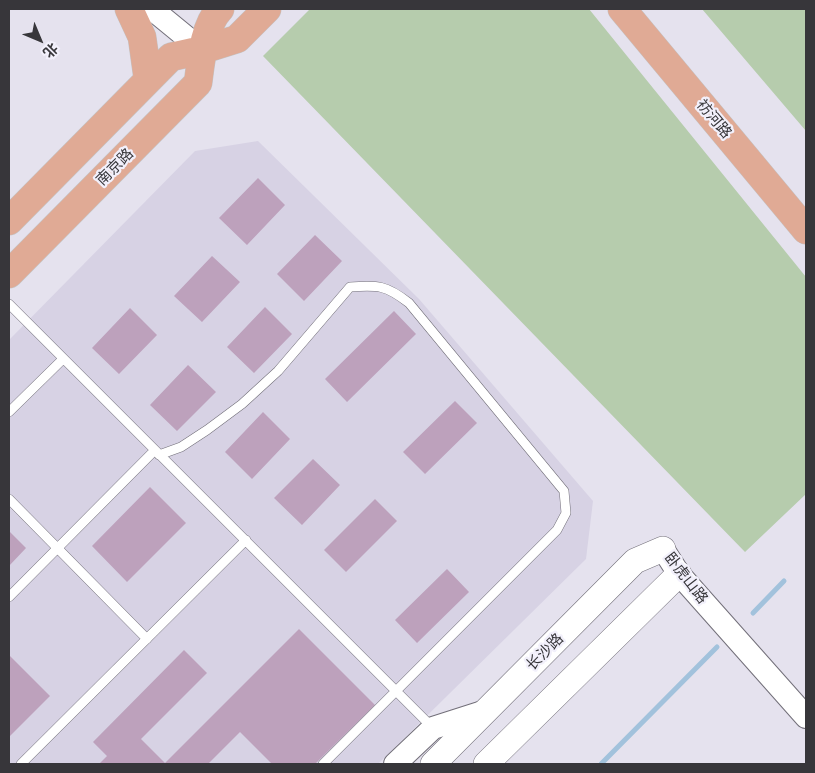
<!DOCTYPE html>
<html>
<head>
<meta charset="utf-8">
<style>
	body { margin:0 }
	#map { position:relative; width:815px; height:773px; overflow:hidden; background:#e5e2ee; font-family:"Public Sans","Noto Sans SC",sans-serif }
	canvas { display:block }
	.frame { position:absolute; inset:0; border:10px solid #37363a; pointer-events:none }
	.north { position:absolute; left:15px; top:15px; width:50px; height:50px; -webkit-text-stroke:4px #f2f0fb; paint-order:stroke; rotate:135deg; font-size:14px; font-weight:700; line-height:20px; text-align:center; color:#37363a }
	.north::after { content:''; display:block; margin:auto; width:18px; height:22px; background:#37363a; clip-path:polygon(50% 0,100% 100%,50% 72%,0 100%) }
</style>
</head>
<body>
<div id="map">
<canvas width="815" height="773"></canvas>
<div class="frame"></div>
<div class="north">北</div>
</div>
<script>
const context = document.querySelector('canvas').getContext('2d');
context.lineJoin = 'round';
function fill(path, color) { context.fillStyle = color; context.fill(path, 'evenodd'); }
function strokePath(path, color, width, dash) { context.strokeStyle = color; context.lineWidth = width; context.lineCap = dash ? 'butt' : 'round'; context.setLineDash(dash || []); context.stroke(path); }
function label(font, color, halo, rows, align = 'center') {
  context.font = font + ' "Public Sans","Noto Sans SC",sans-serif'; context.lineWidth = 4.5; context.setLineDash([]); context.textBaseline = 'middle'; context.strokeStyle = halo; context.fillStyle = color; for (const [text, x, y, turn = 0] of rows) {
    context.save(); context.translate(x, y); context.rotate((+turn || 0) * Math.PI / 180); context.textAlign = isNaN(turn) ? turn : align; if (halo) context.strokeText(text, 0, 0); context.fillText(text, 0, 0); context.restore();
  }
}
fill(new Path2D(`
	M258 141 419 299 593 501 586 559 378 764H9V340L195 151Z`), '#d7d2e4');
fill(new Path2D(`
	M310 9H589L806 277V494L745 552 263 56Z
	M702 9H806V131Z`), '#b6ccad');
strokePath(new Path2D(`
	M753 613 784 581
	M601 764 717 647`), '#a2c2dc', 5);
fill(new Path2D(`
	M258 178 285 205 247 245 219 218Z
	M315 235 342 261 304 301 277 274Z
	M212 256 240 282 202 322 174 296Z
	M265 307 292 334 254 373 227 347Z
	M130 308 157 335 119 374 92 348Z
	M394 311 416 334 347 402 325 379Z
	M188 365 216 392 177 431 150 405Z
	M455 401 477 423 425 474 403 452Z
	M263 412 290 439 252 479 225 452Z
	M313 459 340 485 302 525 274 498Z
	M150 487 186 523 127 582 92 546Z
	M375 499 397 521 346 572 324 550Z
	M9 531 26 548 9 566Z
	M447 569 469 592 417 643 395 620Z
	M299 629 375 705 315 764H272L240 732 208 764H99L107 756 93 742 184 650 207 673 141 739 165 763Z
	M9 655 50 696 9 737Z`), '#bda1bc');
const service = new Path2D(`
	M9 304 433 728
	M9 412 63 359
	M159 455 181 447 207 430 242 404 278 371 350 287C378 285 386 285 409 303L564 491 566 513 557 530 323 764
	M9 499 147 639
	M9 597 154 451
	M21 764 246 540`);
const tertiary = new Path2D(`
	M152 9 202 50
	M663 549 679 574 806 717
	M395 764 433 728 486 711`);
const secondary = new Path2D(`
	M433 764 635 561 663 549
	M486 764 679 574`);
const primary = new Path2D(`
	M129 9 142 37 148 80
	M622 9 806 230
	M9 221 171 57 202 50 237 39 267 9
	M9 274 198 83C201 61 204 25 220 9`);
strokePath(service, '#726f79', 10);
strokePath(tertiary, '#726f79', 24);
strokePath(secondary, '#726f79', 26);
strokePath(primary, '#c3c3c4', 29);
strokePath(service, '#fff', 9);
strokePath(tertiary, '#fff', 22);
strokePath(secondary, '#fff', 25);
strokePath(primary, '#e0aa95', 28);
label('15px', '#37363a', '#f2f0fb', [
	["祊河路",714,119,50],
	["南京路",115,167,-45],
	["卧虎山路",686,578,52],
	["长沙路",545,652,-45]
]);
</script>
</body>
</html>
